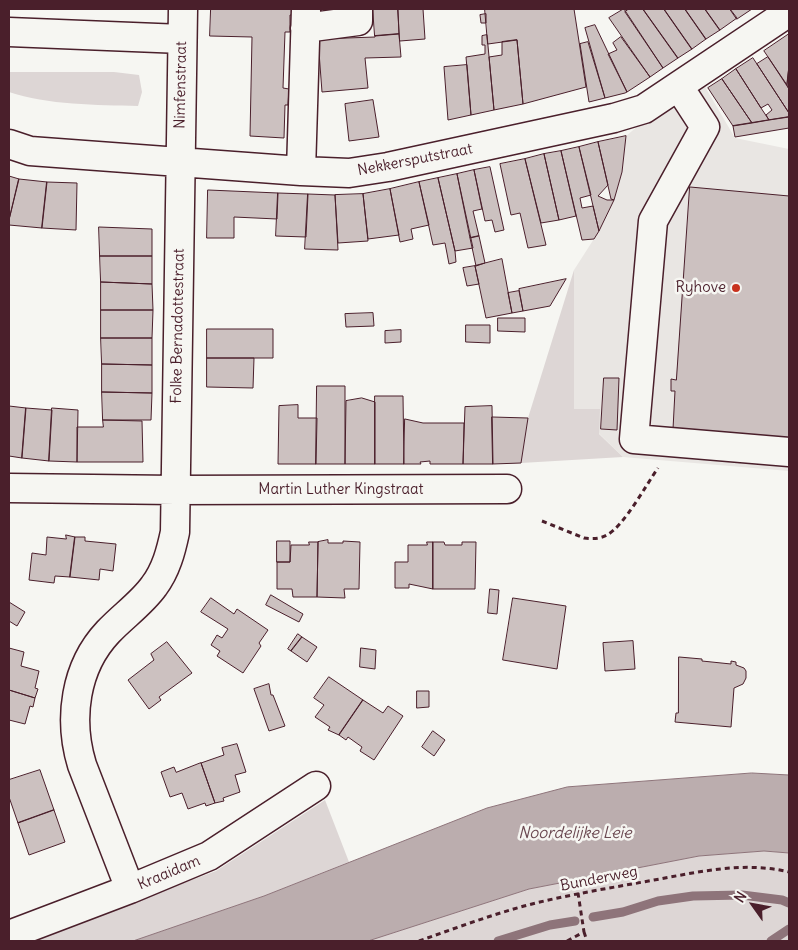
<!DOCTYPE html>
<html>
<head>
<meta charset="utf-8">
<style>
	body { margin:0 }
	#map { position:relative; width:798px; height:950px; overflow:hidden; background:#f6f6f2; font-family:Delius,sans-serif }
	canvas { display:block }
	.frame { position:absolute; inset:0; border:10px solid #4a1f2b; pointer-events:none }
	.north { position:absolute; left:728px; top:880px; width:50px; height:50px; -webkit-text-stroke:4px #f6f6f2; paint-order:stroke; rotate:302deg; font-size:14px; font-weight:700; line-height:20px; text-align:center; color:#4a1f2b }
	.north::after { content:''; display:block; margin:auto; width:18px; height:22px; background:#4a1f2b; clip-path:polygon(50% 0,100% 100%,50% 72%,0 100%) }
</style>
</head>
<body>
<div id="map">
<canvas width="798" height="950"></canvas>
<div class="frame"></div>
<div class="north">N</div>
</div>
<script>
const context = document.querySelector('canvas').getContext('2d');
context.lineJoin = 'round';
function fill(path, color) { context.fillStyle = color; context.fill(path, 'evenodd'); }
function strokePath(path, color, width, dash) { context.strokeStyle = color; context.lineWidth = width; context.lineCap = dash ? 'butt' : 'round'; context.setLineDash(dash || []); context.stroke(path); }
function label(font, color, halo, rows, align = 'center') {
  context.font = font + ' Delius,sans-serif'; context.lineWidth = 5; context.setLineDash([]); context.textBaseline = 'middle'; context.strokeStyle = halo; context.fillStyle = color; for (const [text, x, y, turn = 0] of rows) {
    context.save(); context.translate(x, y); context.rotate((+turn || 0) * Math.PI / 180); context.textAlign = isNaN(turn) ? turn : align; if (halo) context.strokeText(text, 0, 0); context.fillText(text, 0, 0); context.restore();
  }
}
fill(new Path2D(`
	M704 85 735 138 789 149V471L623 457 574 409V270L599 231 614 200 622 172 626 136 661 107Z`), '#e9e6e3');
fill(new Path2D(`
	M9 72H114L139 75 142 92 138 106C98 105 47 105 9 92Z
	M574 270V409H600L599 434 623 457 521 463 528 418Z
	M325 800 349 862 264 896 133 941H33L130 903 216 871Z
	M764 851 789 853V941H368L529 889 699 856Z`), '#ddd6d5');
const water = new Path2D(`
	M752 773 789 775V853L764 851 699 856 529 889 368 941H133L264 896 487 808 567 787Z`);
fill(water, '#bbadae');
strokePath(water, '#8e747a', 1);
strokePath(new Path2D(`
	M593 917 623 912 658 901 693 896 742 895 782 900 789 903
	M498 941 550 925 575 921
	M771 941 789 929`), '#8e747a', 9);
const building = new Path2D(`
	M211 9H293V15H290V32H285L283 88 289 89 288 105H285L284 138 250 136 252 37 210 36Z
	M373 9H398L399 34 375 36Z
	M398 9H423L425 39 400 41Z
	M485 9H574L586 87 523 104 517 40 488 44Z
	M624 9 663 68 650 77 609 18Z
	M629 9H643L678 58 663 68 625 12Z
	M643 9H664L692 49 678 58Z
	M664 9H685L706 39 692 49Z
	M685 9H705L720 30 706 39Z
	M705 9H730L737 18 720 30Z
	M730 9H752L737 19Z
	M486 14V23H481L480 15Z
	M595 25 627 92 625 93 605 98 585 28Z
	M399 34 401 57 365 58 368 88 322 92 318 39 375 37V36Z
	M789 34V66L787 85 764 51Z
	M487 35 494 110 471 115 466 57 485 54V45H482V36Z
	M621 37 650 77 627 92 608 54 617 50 613 43Z
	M517 40 523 104 494 110 489 57 502 55V42Z
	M588 42 605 98 589 102 580 44Z
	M768 57 789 89V113L757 64Z
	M753 58 789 113V117L769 120 766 115 772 110 768 104 761 108 736 69Z
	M467 65 471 115 448 120 444 67Z
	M789 66V89L787 85Z
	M736 69 761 108 769 120 752 123 722 79Z
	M722 79 752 123 733 126 708 88Z
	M373 100 379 137 349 141 345 104Z
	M789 117V128L735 137 733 126Z
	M626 136 622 172 614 200 611 199 598 142Z
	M598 142 608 185 598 196 607 200H614L599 231 579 147Z
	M579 147 591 195 580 198 582 208 593 206 599 231 594 239 582 240 561 151Z
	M561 151 576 216 559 220 544 154Z
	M544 154 559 220 541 223 525 159Z
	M525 159 546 245 528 248 520 213 511 215 500 164Z
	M490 167 504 230 495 232 492 220 485 221 474 170Z
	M474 170 482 209 473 211 479 236 470 238 457 174Z
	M457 174 473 248 455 251 438 178Z
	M9 176 19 179 9 220Z
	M438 178 455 251 456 262 449 264 445 243 433 245 419 182Z
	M19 179 47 182 42 228 9 225V220Z
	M47 182 77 183 76 230 42 228Z
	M419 182 429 225 411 229 413 239 400 242 390 189Z
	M690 187 789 196V438L673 429 675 391H671V379L676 380Z
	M390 189 399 235 368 239 363 194Z
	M208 190 278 193 277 219 234 217V238H207Z
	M278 193 308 194 306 237 276 236Z
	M308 194 335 195 338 250 305 249Z
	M363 194 368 241 338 243 335 195Z
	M99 227 152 229V256H100Z
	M479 236 485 263 476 266 470 238Z
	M100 256H152V284L101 282Z
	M502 259 512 313 486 318 475 266Z
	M475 266 479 284 467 286 463 268Z
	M566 279 550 306 523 311 519 289Z
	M101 282 152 284 153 310H101Z
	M519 291 523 311 512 313 508 293Z
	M101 310H153L152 338H101Z
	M373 313 374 326 346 327 345 314Z
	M498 318H525V332L498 331Z
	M466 325H490V343L466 342Z
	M207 329H273V358H207Z
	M401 330V342L385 343V331Z
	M101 338H152V365L102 364Z
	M207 358H254L253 388 207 387Z
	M102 364 152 365V393L102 392Z
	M604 378H619L617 430 601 429Z
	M317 386H345V464H316Z
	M102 392 152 393 151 420H103Z
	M375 396H403L404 464H375Z
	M362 398 375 402V464H345L346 401Z
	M298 405V418H317L316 464H278L279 406Z
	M9 406 26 408 22 458 9 456Z
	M492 406 493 464H463L465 407Z
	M26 408 52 410 49 461 22 458Z
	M52 408 78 410 77 462 49 461Z
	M492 417 528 418 521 463 493 464Z
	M405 419 423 423H464L463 464H430V461L420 462 421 464H404Z
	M103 420 142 421 143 462H77V427H103Z
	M66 535 75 537 70 577 55 576 54 583 29 580 32 553 46 555 47 537 66 539Z
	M75 537H85V541L116 544 113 571 100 569 99 580 70 577Z
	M328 540V543H343V541L360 542 359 589H344L345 598 317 597 318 542Z
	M277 541H290V562H277Z
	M309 542H318L317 597H293L292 589H277V562H290L291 545H309Z
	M427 542H433V589L409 584V588H395V562H408V545H427Z
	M433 542H444L445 545H462V542H476L475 589H433Z
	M490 589 499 590 497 614 488 613Z
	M271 595 303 614 299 622 266 605Z
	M211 598 234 614 237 609 268 630 259 643 261 646 243 673 217 656 220 651 211 645 217 635 222 638 228 629 201 612Z
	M513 598 566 606 557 669 503 660Z
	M9 602 25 612 17 626 9 621Z
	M298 634 302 637 291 651 288 649Z
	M302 637 317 647 307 662 291 651Z
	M633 641 635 669 605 671 603 643Z
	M167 642 192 673 159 697 161 700 149 709 128 680 154 660 151 654Z
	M9 648 24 652 21 666 39 671 35 688 38 689 35 698 9 690Z
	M361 648 376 650 375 669 360 667Z
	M679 657 702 659V661L731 664V661L736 662V665L744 668 746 671V678L743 684 734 688 731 727 675 722 676 713H678Z
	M329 677 363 700 339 735 328 730 330 727 315 717 324 705 314 698Z
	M269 684 271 695H273L285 726 269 731 254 689Z
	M9 690 35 698 33 707 30 706 25 724 9 720Z
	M417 691H429V707L417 708Z
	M363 700 383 713 388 706 403 716 374 760 360 751 362 747 348 737 346 740 339 735Z
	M433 731 445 740 434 756 422 747Z
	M237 744 246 772 235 775 240 792 223 798 224 801 215 803 201 763 224 755 222 748Z
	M201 763 215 803 206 806 205 803 188 809 182 793 170 797 161 772 174 767 176 772Z
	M40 770 54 810 18 823 9 797V780Z
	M54 810 65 842 29 855 18 823Z`);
fill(building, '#ccc1c0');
strokePath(building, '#4a1f2b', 1);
const minor = new Path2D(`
	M305 28 358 21V9
	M9 32 182 39
	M679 87 705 127 653 221 634 439 789 452
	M9 144 30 151 301 171 349 173 388 167 614 118 644 109 789 12
	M301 171 306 9
	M9 488 175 490 507 489
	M130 889 82 765C68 719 75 667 108 632 123 616 142 603 154 586 166 570 171 551 175 532L183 9
	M9 935 130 889 209 856 316 786`);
strokePath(minor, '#4a1f2b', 31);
strokePath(new Path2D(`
	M542 521 584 538C592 539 600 539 607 535 624 526 646 485 658 468
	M584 932 587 941
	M419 941C453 929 488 916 524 906 566 895 610 888 654 880 699 872 744 861 789 872
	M567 941 584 932 578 893`), '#4a1f2b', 3, [5, 4]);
strokePath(minor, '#f6f6f2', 28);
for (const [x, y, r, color] of [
	[736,288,5,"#c8321e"]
]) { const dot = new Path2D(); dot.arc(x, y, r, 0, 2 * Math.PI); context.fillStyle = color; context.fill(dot); strokePath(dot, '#f6f6f2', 2); }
label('15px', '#4a1f2b', '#f6f6f2', [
	["Nimfenstraat",181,85,-89],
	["Nekkersputstraat",415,160,-11],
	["Folke Bernadottestraat",178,326,-89],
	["Martin Luther Kingstraat",341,490],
	["Kraaidam",169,873,-23],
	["Bunderweg",599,879,-11]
]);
label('15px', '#4a1f2b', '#f6f6f2', [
	["Ryhove",726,288]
], 'right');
label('italic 16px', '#6c4a52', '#f6f6f2', [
	["Noordelijke Leie",575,833]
]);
</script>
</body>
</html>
